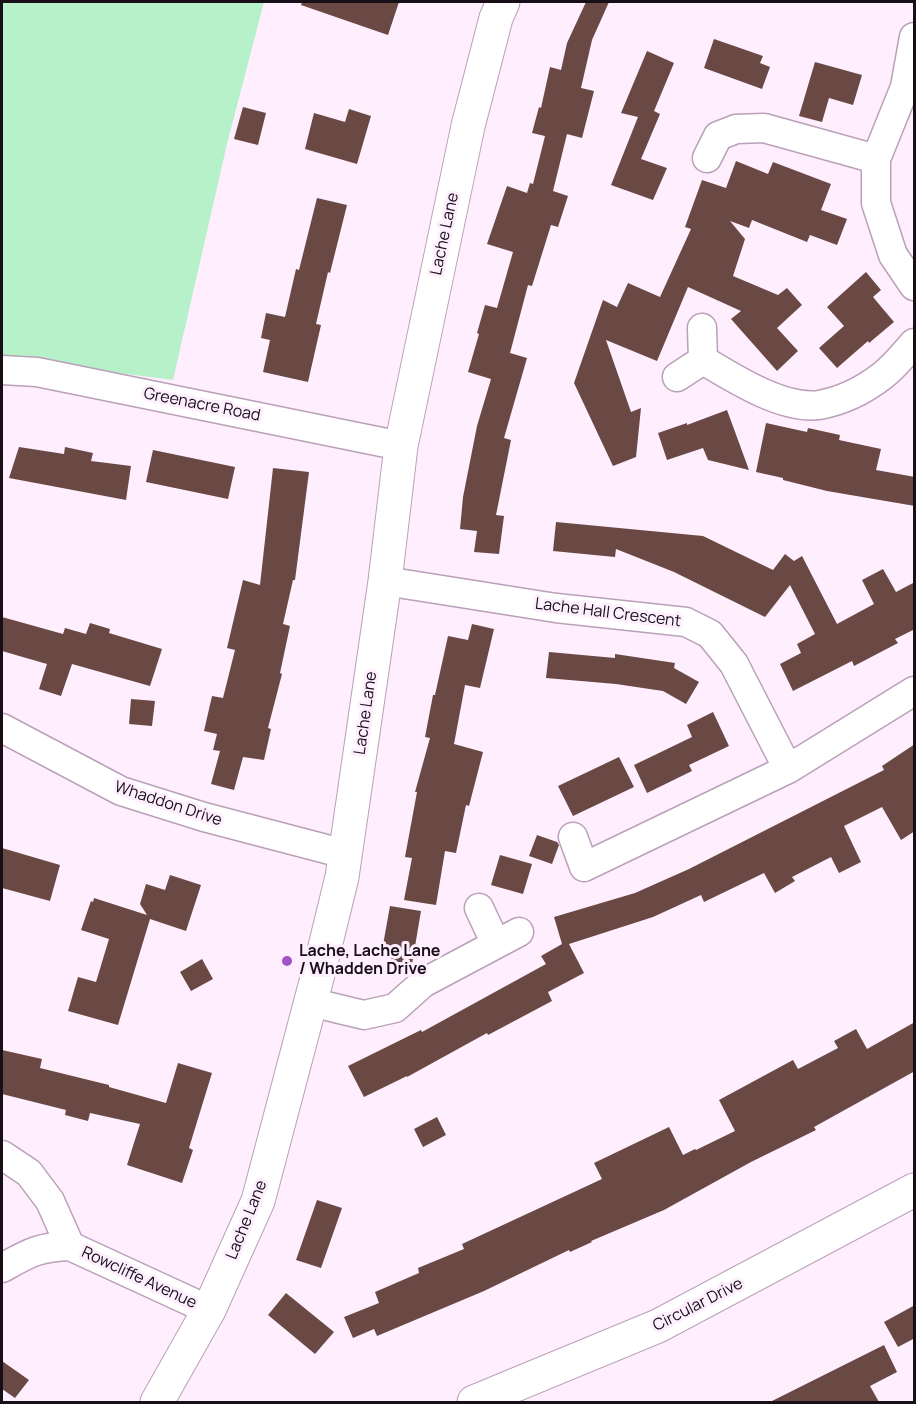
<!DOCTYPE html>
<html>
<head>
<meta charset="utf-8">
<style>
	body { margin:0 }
	#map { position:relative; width:916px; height:1404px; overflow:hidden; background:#feeefe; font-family:Manrope,sans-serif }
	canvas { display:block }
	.frame { position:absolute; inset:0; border:3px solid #170e17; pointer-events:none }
</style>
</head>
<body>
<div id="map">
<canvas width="916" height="1404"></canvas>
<div class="frame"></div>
</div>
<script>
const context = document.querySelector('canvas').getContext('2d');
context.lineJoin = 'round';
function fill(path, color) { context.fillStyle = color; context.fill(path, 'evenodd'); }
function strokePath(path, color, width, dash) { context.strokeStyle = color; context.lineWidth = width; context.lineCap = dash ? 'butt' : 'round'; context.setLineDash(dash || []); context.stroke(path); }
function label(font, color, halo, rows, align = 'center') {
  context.font = font + ' Manrope,sans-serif'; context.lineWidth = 6; context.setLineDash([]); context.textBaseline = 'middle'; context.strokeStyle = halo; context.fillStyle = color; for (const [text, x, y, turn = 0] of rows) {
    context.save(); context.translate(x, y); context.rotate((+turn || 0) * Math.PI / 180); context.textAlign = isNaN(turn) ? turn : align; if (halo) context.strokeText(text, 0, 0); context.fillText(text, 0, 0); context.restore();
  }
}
fill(new Path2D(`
	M2 2H264L227 144 173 380 2 358Z`), '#b7f1ca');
fill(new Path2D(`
	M302 2H399L388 35 301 5Z
	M586 2H609L592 40 581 88 594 91 582 138 567 134 553 191 568 196 558 227 551 225 532 286 528 285 510 353 527 358 504 438 511 440 496 515 504 516 499 554 474 552 477 531 460 529 463 497 477 426 491 379 468 372 479 334 477 333 485 305 497 308 513 252 487 244 507 186 527 193 530 183 533 184 545 136 532 133 539 107 541 108 550 67 561 70 567 43Z
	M714 39 763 56 760 63 770 67 762 89 704 68Z
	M647 51 674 63 654 111 660 114 641 159 667 168 653 200 611 185 638 117 621 113Z
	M815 62 862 75 853 105 829 98 822 122 799 116Z
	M243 107 266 113 258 145 234 139Z
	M349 109 371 116 357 164 305 149 314 113 345 122Z
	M736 161 768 174 773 162 831 184 821 210 847 219 837 245 810 235 807 242 752 220 749 228 730 221 745 239 733 276 778 295 787 288 802 305 777 328 798 351 777 371 731 319 741 311 688 287 657 361 606 340 631 412 641 408 636 457 613 466 574 383 603 300 617 307 628 283 660 297 691 229 685 227 702 180 726 188Z
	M317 198 347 205 330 273 328 272 316 324 321 325 308 382 263 372 270 340 261 338 266 313 285 317 296 269 299 270Z
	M866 272 881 290 873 297 894 322 869 343 868 341 837 368 819 348 844 326 827 307Z
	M727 410 749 470 708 460 703 448 667 460 658 433 687 423V425Z
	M766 423 807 432 808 428 840 435 839 440 881 449 876 470 915 477V506L827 491 783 480V478L756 472Z
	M19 447 64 454 65 447 93 453 91 461 131 466 126 500 9 478Z
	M153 450 235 467 228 499 146 482Z
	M273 468 309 472 295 580H293L283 624 290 626 280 673 282 674 268 728 271 729 264 760 243 757 234 790 211 784 220 751 213 750 217 734 204 731 212 696 223 698 235 650 227 648 243 580 260 585Z
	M556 522 703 536 773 570 785 554 794 561 802 556 837 624 874 604 862 580 883 569 896 592 915 582V629L895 639 898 643 854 666 852 661 793 691 780 664 801 653 797 644 815 634 790 585 765 617 674 572 616 549 615 557 553 551Z
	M2 617 63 634 65 628 86 634 90 623 110 629 109 633 162 649 150 686 72 664 61 696 39 689 47 664 2 651Z
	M472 624 494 629 480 688 465 685 454 744 483 752 469 806 466 805 456 853 445 851 436 905 404 900 412 858 405 857 417 792H415L430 738 425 737 433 695H435L448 636 468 640Z
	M549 652 615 658V654L675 663 674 668 699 682 686 704 663 691 616 684 546 678Z
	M131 699 155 701 152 726 129 724Z
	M713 712 729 746 689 765 692 771 647 793 634 765 692 737 687 725Z
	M915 744V831L901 840 882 807 844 826 861 862 839 873 831 857 792 877 795 881 775 893 764 873 704 902 701 895 653 917 569 944 584 973 548 992 552 1001 488 1035 487 1033 407 1077V1076L364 1097 348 1066 421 1030 422 1032 546 964 541 956 562 944 554 917 635 893 689 869 884 770 882 766Z
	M619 757 634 787 573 816 558 786Z
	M537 835 557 842 559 845 552 864 529 856Z
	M2 848 60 865 50 901 2 888Z
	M500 855 532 864 523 894 491 885Z
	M170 875 201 885 186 931 150 919 118 1025 68 1011 78 977 96 982 109 939 81 930 91 901 93 902 94 898 147 915 140 904 146 884 165 890Z
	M390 906 421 911 411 970 390 966 393 946 383 945Z
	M202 959 213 979 191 991 180 972Z
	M915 1022V1071L814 1127 816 1130 751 1162 664 1210 591 1241 592 1242 570 1252 569 1250 484 1291 377 1336 374 1329 353 1338 344 1317 379 1303 375 1292 419 1273 418 1268 464 1249 462 1244 602 1179 594 1163 669 1127 683 1155 695 1149 696 1150 735 1131 719 1100 793 1060 798 1069 838 1048 834 1041 856 1029 867 1049Z
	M2 1050 42 1059 40 1068 109 1085V1087L166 1103 178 1063 212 1073 189 1148 193 1150 182 1183 127 1165 140 1124 90 1113 88 1121 65 1115 66 1110 2 1094Z
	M437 1117 446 1135 423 1147 414 1129Z
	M317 1200 342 1208 321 1268 296 1260Z
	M286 1293 334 1332 315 1354 268 1315Z
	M915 1305V1338L898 1347 884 1322Z
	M884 1345 897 1372 870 1386 879 1402H770Z
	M2 1361 29 1380 15 1398 2 1389Z`), '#6a4944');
const street = new Path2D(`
	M914 37 905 87 876 159V203L893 255 914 286
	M707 158 718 136 736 129 764 128 876 159
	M703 360C733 378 783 410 819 405 841 401 864 390 882 376 894 367 904 354 914 343
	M2 370 37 372 401 446
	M677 377 703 360 702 328
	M385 581 556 608 686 622 710 634 734 664 788 769
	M2 728 121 791 204 817 345 854
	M573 837 584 867 788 769 914 691
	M479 908 496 944
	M310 1002 364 1015 395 1008 423 983 519 932
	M2 1155 29 1173 50 1201 70 1246
	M2 1268C29 1253 38 1247 70 1246L209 1310`);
const secondary = new Path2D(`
	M157 1402 209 1310 258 1201 322 959 342 877 385 581 401 446 468 126 496 18 503 2
	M474 1402 658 1326 914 1190`);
strokePath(street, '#baa0b9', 31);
strokePath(secondary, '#baa0b9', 35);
strokePath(street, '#fff', 28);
strokePath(secondary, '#fff', 33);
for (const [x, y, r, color] of [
	[287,961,6,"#a054c6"]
]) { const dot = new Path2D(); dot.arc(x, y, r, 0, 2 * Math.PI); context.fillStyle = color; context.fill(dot); strokePath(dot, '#feeefe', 2); }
label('16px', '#170e17', '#feeefe', [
	["Lache Lane",445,234,-78],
	["Greenacre Road",202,405,11],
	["Lache Hall Crescent",608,613,7],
	["Lache Lane",366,713,-82],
	["Whaddon Drive",168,804,18],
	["Lache Lane",247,1220,-68],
	["Rowcliffe Avenue",139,1278,25],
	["Circular Drive",698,1305,-27]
]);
label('bold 16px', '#170e17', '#feeefe', [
	["Lache, Lache Lane",299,952],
	["/ Whadden Drive",299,970]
], 'left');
</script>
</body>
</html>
